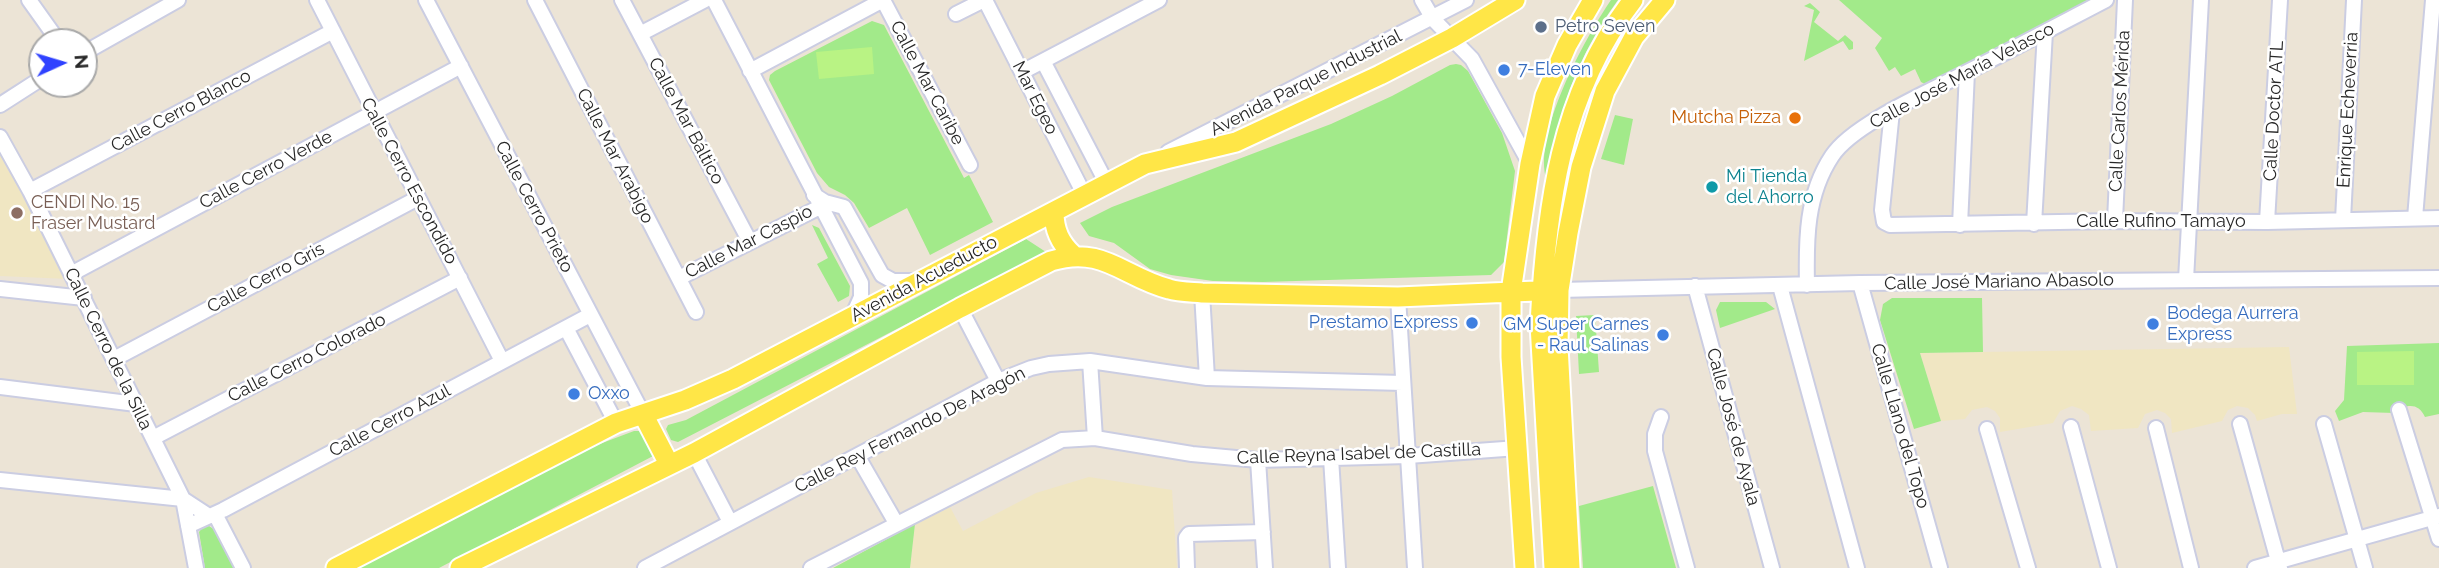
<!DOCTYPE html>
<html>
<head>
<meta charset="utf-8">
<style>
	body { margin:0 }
	#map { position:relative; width:2439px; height:568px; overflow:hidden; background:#ece4d6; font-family:Raleway,sans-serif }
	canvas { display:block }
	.north { position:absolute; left:28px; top:28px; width:70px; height:70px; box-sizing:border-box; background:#fff; border:2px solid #a9a9a9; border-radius:50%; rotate:86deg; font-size:19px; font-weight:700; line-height:28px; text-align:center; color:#272727 }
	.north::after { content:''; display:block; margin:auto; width:24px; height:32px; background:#2f42ff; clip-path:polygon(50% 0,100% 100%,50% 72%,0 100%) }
</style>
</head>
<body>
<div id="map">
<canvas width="2439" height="568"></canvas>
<div class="north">N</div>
</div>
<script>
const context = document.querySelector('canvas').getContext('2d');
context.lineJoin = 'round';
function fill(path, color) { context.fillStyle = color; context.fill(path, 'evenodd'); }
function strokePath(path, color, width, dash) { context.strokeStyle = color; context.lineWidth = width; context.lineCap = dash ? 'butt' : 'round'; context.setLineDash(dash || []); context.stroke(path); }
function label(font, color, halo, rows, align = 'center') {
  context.font = font + ' Raleway,sans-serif'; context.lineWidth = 5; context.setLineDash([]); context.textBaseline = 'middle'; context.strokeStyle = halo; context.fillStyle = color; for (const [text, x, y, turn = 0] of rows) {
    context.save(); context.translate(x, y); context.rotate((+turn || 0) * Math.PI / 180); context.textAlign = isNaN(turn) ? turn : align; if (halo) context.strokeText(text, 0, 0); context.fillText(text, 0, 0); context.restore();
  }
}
fill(new Path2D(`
	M0 150 69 279 0 276Z
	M2289 347 2297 414H2282L2257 421 2255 415 2248 408 2237 406 2228 410 2222 421 2172 433 2171 419 2165 413 2157 410 2145 414 2138 428 2091 431 2089 415 2081 409 2072 406 2060 411 2053 423 2000 432V418L1995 411 1987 407 1972 410 1965 419 1941 421 1920 353Z
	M1089 477 1172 490 1177 568H910L915 524 950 507 963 531 1036 493Z`), '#f0e6c2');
fill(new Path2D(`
	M1611 0H1618C1576 58 1559 111 1547 181 1531 136 1585 38 1611 0Z
	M1839 0H2090L1951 74 1927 85 1921 82 1915 69 1901 76 1895 67 1889 71 1875 48 1882 38Z
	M1810 3 1820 12 1814 22 1838 41 1845 35 1853 42V49L1849 50 1843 41 1804 61 1814 10 1804 6Z
	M872 21 884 25 963 176 964 178 969 175 993 222 930 255 907 208 869 228 854 203 845 195 829 187 817 173 769 80 770 75 775 71Z
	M1456 64 1461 65 1468 71 1502 133 1515 171 1504 262 1491 275 1263 282 1213 281 1171 275 1150 269 1114 243 1089 236 1080 223 1112 207 1331 124 1392 96 1450 65Z
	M1615 115 1633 119 1624 165 1601 159Z
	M812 225 819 228 850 286 849 296 838 302 817 264 828 258Z
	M1026 239 1046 252 678 442 671 440 666 429 668 425 686 420Z
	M1892 298H1982L1983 352 1920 353 1941 421 1914 429 1880 320 1883 304Z
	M1720 302H1766L1775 309 1720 328 1716 310Z
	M1595 315 1599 372 1579 374 1576 316Z
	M2439 343V414L2425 417C2418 402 2406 404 2394 413L2363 412 2339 421 2335 411 2344 400 2347 346Z
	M634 431H644L655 455 439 568H355L589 448Z
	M1653 486 1676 568H1583L1579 506Z
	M915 524 910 568H833Z
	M209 526 215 530 234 568H205L199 532 202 528Z`), '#a2ea8a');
fill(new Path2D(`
	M872 47 874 74 819 79 816 52Z
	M2414 351V385H2357V352Z`), '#b9f384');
const minor = new Path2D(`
	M29 0 59 42
	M317 0 502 361
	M426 0 643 414
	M535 0 696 312
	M622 0 750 242
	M714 0 861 283V297L852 317
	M883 0 970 165
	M985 0 1085 196
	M1422 0 1433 19 1472 59 1530 164
	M956 14 984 0
	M640 34 705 0
	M84 53 178 0
	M1043 61 1107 184
	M750 71 883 0
	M1022 72 1159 0
	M0 105 42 78
	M1892 111 1882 210 1884 222 1890 225 2115 221 2267 222 2439 218
	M0 137 30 191 183 499 196 568
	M1168 152 1466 0
	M30 191 333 31
	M814 195 825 202 844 207 882 275 893 281H918
	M2415 218 2433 0
	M2343 220 2354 0
	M2115 221 2125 0
	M2267 222 2280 0
	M2034 224 2045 32
	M1960 225 1967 72
	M71 274 461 66
	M679 278 820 207
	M2186 280 2201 0
	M1860 283 1940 568
	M1807 285C1806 240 1806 195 1832 156 1852 125 1928 92 1963 74 2011 50 2058 25 2106 0
	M1695 286 1772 568
	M1780 286 1857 568
	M0 289 84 298
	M1559 290 1860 283 2439 278
	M1202 293 1207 378
	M1398 297 1415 568
	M960 308 998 381
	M566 328 616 423
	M114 359 418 198
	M1090 361 1095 438
	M0 387 136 404
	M2399 410 2439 539
	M1661 417 1655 434V451L1687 568
	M2240 424 2280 568
	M2324 424 2365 568
	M2071 427 2109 568
	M2156 428 2191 568
	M1987 429 2028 568
	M153 438 460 278
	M694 453 730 522
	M858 457 896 523
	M1331 458 1338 568
	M1258 460 1265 568
	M0 480 183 499 209 516
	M215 514 243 568
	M188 526 223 510 590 315
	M645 568 998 381 1031 368 1049 364 1090 361 1207 378 1403 383
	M811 568 1062 440 1095 438 1192 454 1258 460 1408 456 1518 448
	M1187 568 1186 538 1189 534 1263 532
	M2255 568 2439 516`);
const major = new Path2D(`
	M1054 212C1054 230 1060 243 1073 255
	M643 414 669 464
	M336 568 616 423 685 400 733 379 1145 164 1236 142 1380 75 1452 38 1515 0
	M460 568 694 453 960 308 1051 261C1103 245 1123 277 1169 289 1179 292 1191 292 1202 293L1398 297 1559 290
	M1525 568 1511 357V292L1530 164 1545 96 1567 45 1593 0
	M1554 568 1540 324C1546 210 1560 93 1633 0
	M1570 568 1558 346 1559 290 1568 233 1581 167 1605 91 1634 37 1665 0`);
strokePath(minor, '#cbcde2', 18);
strokePath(major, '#fff', 23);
strokePath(minor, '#fff', 14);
strokePath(major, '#ffe647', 19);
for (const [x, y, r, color] of [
	[1541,27,7,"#5c6f8a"],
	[1504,70,7,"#3f7fe0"],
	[1795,118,7,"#e8710a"],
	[1712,187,7,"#0f9aa8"],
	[17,213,7,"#8d6e63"],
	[1472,323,7,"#3f7fe0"],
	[2153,324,7,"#3f7fe0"],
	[1663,335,7,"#3f7fe0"],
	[574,394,7,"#3f7fe0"]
]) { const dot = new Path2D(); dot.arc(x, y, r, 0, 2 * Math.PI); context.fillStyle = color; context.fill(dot); strokePath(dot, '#fff', 2.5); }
label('18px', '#4e5e75', '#fff', [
	["Petro Seven",1555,27]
], 'left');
label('18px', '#366cbe', '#fff', [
	["7-Eleven",1518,70],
	["Bodega Aurrera",2167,314],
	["Express",2167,335],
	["Prestamo Express",1458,323,"right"],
	["GM Super Carnes",1649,325,"right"],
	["- Raul Salinas",1649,346,"right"],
	["Oxxo",588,394]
], 'left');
label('18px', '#272727', '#fff', [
	["Calle José María Velasco",1962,76,-28],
	["Calle Mar Caribe",927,83,62],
	["Avenida Parque Industrial",1306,83,-27],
	["Mar Egeo",1035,98,63],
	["Enrique Echeverria",2348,110,-87],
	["Calle Cerro Blanco",181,111,-28],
	["Calle Carlos Mérida",2120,111,-87],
	["Calle Doctor ATL",2274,111,-87],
	["Calle Mar Báltico",686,121,62],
	["Calle Mar Arabigo",615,156,63],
	["Calle Cerro Verde",266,170,-28],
	["Calle Cerro Escondido",409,181,62],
	["Calle Cerro Prieto",534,207,62],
	["Calle Rufino Tamayo",2161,222],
	["Calle Mar Caspio",749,242,-27],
	["Calle Cerro Gris",266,278,-28],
	["Avenida Acueducto",924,279,-28],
	["Calle José Mariano Abasolo",1999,282,-1],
	["Calle Cerro de la Silla",108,349,64],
	["Calle Cerro Colorado",307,358,-27],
	["Calle Cerro Azul",390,421,-28],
	["Calle Llano del Topo",1900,426,74],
	["Calle José de Ayala",1733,427,75],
	["Calle Rey Fernando De Aragón",910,430,-27],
	["Calle Reyna Isabel de Castilla",1359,454,-2]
]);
label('18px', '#c56008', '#fff', [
	["Mutcha Pizza",1781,118]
], 'right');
label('18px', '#0d838f', '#fff', [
	["Mi Tienda",1726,177],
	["del Ahorro",1726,198]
], 'left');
label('18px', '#785e54', '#fff', [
	["CENDI No. 15",31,203],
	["Fraser Mustard",31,224]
], 'left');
</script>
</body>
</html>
